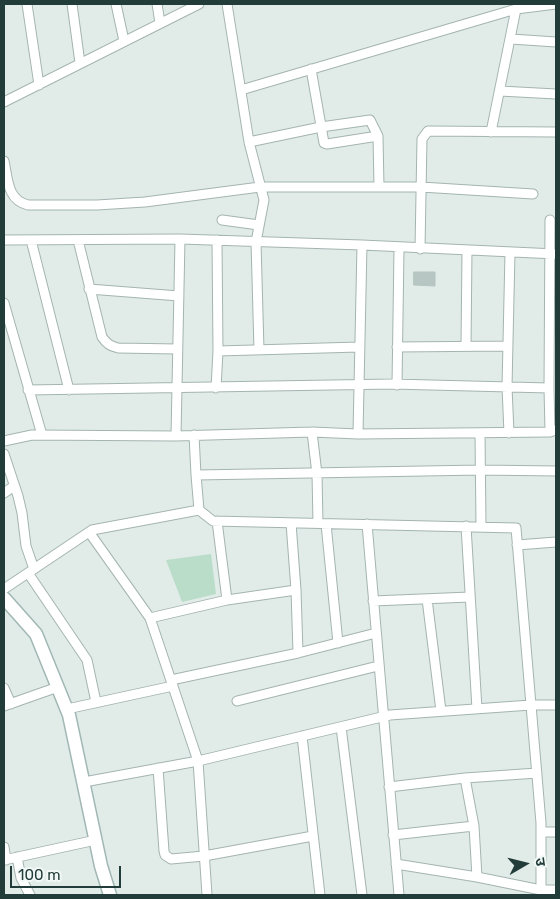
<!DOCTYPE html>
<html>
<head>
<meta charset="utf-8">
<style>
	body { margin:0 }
	#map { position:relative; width:560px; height:899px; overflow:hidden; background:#e1ece9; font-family:Rubik,"Noto Sans Devanagari",sans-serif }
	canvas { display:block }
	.frame { position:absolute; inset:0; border:5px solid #223c39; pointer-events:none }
	.north { position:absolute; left:500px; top:839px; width:50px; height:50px; -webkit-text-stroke:4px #f2f8f6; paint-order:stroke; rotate:82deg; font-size:14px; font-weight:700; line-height:20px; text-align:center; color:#223c39 }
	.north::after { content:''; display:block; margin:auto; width:18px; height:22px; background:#223c39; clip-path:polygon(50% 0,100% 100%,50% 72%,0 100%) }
	.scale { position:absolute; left:10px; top:866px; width:111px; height:22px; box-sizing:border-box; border:2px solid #223c39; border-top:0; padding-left:6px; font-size:15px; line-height:18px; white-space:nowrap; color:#223c39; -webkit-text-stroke:4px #f2f8f6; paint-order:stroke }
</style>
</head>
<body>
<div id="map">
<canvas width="560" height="899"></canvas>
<div class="frame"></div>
<div class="north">उ</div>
<div class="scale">100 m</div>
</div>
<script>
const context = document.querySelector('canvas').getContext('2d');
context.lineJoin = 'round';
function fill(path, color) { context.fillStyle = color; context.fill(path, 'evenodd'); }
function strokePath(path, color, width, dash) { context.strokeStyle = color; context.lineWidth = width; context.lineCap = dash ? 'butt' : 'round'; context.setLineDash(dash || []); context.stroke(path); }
fill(new Path2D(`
	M211 554 216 594 182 602 166 560Z`), '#baddc9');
const building = new Path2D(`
	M414 272H435V286L414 285Z`);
fill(building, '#b7c6c2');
strokePath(building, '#b4c5c1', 1);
const minor = new Path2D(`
	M27 4 39 85
	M72 4 80 63
	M116 4 124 41
	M157 4 160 23
	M227 4 249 142 264 200 256 242 259 350
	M511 39 556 42
	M311 69 324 143 327 144 378 136
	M241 90 516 9 556 4
	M500 91 556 94
	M4 102 199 4
	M491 132 516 9
	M249 142 321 127 370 120 378 136 379 187
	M4 161C8 179 7 200 28 205H97L145 202 260 187H421L533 194
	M222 220 259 225
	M4 240 180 239 362 245 556 254
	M31 240 69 390
	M78 240 102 337C107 344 110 346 118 348L177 349
	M420 249 422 139 428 131 556 132
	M89 289 179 296
	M4 303 42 435
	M466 346 467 250
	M397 347 508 346
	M218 351 359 347
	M397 385 399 248
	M216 388 218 351 217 240
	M549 388 550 220
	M28 390 392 384 549 388 550 432
	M312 432 317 474 318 523
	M480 433 481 527
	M509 433 507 387 510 252
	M358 434 362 245
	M194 435 196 475
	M176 436 180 239
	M4 441 32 435 176 436 312 432 358 434 550 432 556 430
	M4 454 18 496 22 513 26 546 34 569
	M4 493 14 486
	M199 510 196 475 481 470 556 471
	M291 523 296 590 298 653
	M326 524 338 643
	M367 524 399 895
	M466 526 477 709
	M89 532 150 618 198 761 207 895
	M517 545 556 542
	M28 573 87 660 96 702
	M4 589 92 530 199 510 213 521 516 528 541 823V895
	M427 599 441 711
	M227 600 296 590
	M373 601 470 597
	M150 618 227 600 217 521
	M171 680 298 653 376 633
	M4 688 11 704
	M237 701 378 666
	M4 706 58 687
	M67 709 173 686
	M341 727 362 895
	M302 736 320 895
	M158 768 164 851 165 855 171 859 204 856 313 836
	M465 778 537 773
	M84 782 198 761 390 715 531 705H556
	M389 787 465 778 474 826 477 877 541 890H556
	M541 832H556
	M393 835 474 826
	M4 847 6 860
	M17 857 21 878 30 895
	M4 860 96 840
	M396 864 477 877`);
const secondary = new Path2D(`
	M4 598 36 634 69 715 101 866 110 895`);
strokePath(minor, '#a4b4b1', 11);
strokePath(secondary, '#a0b7b3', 15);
strokePath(minor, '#fff', 9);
strokePath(secondary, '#fff', 12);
</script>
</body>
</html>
